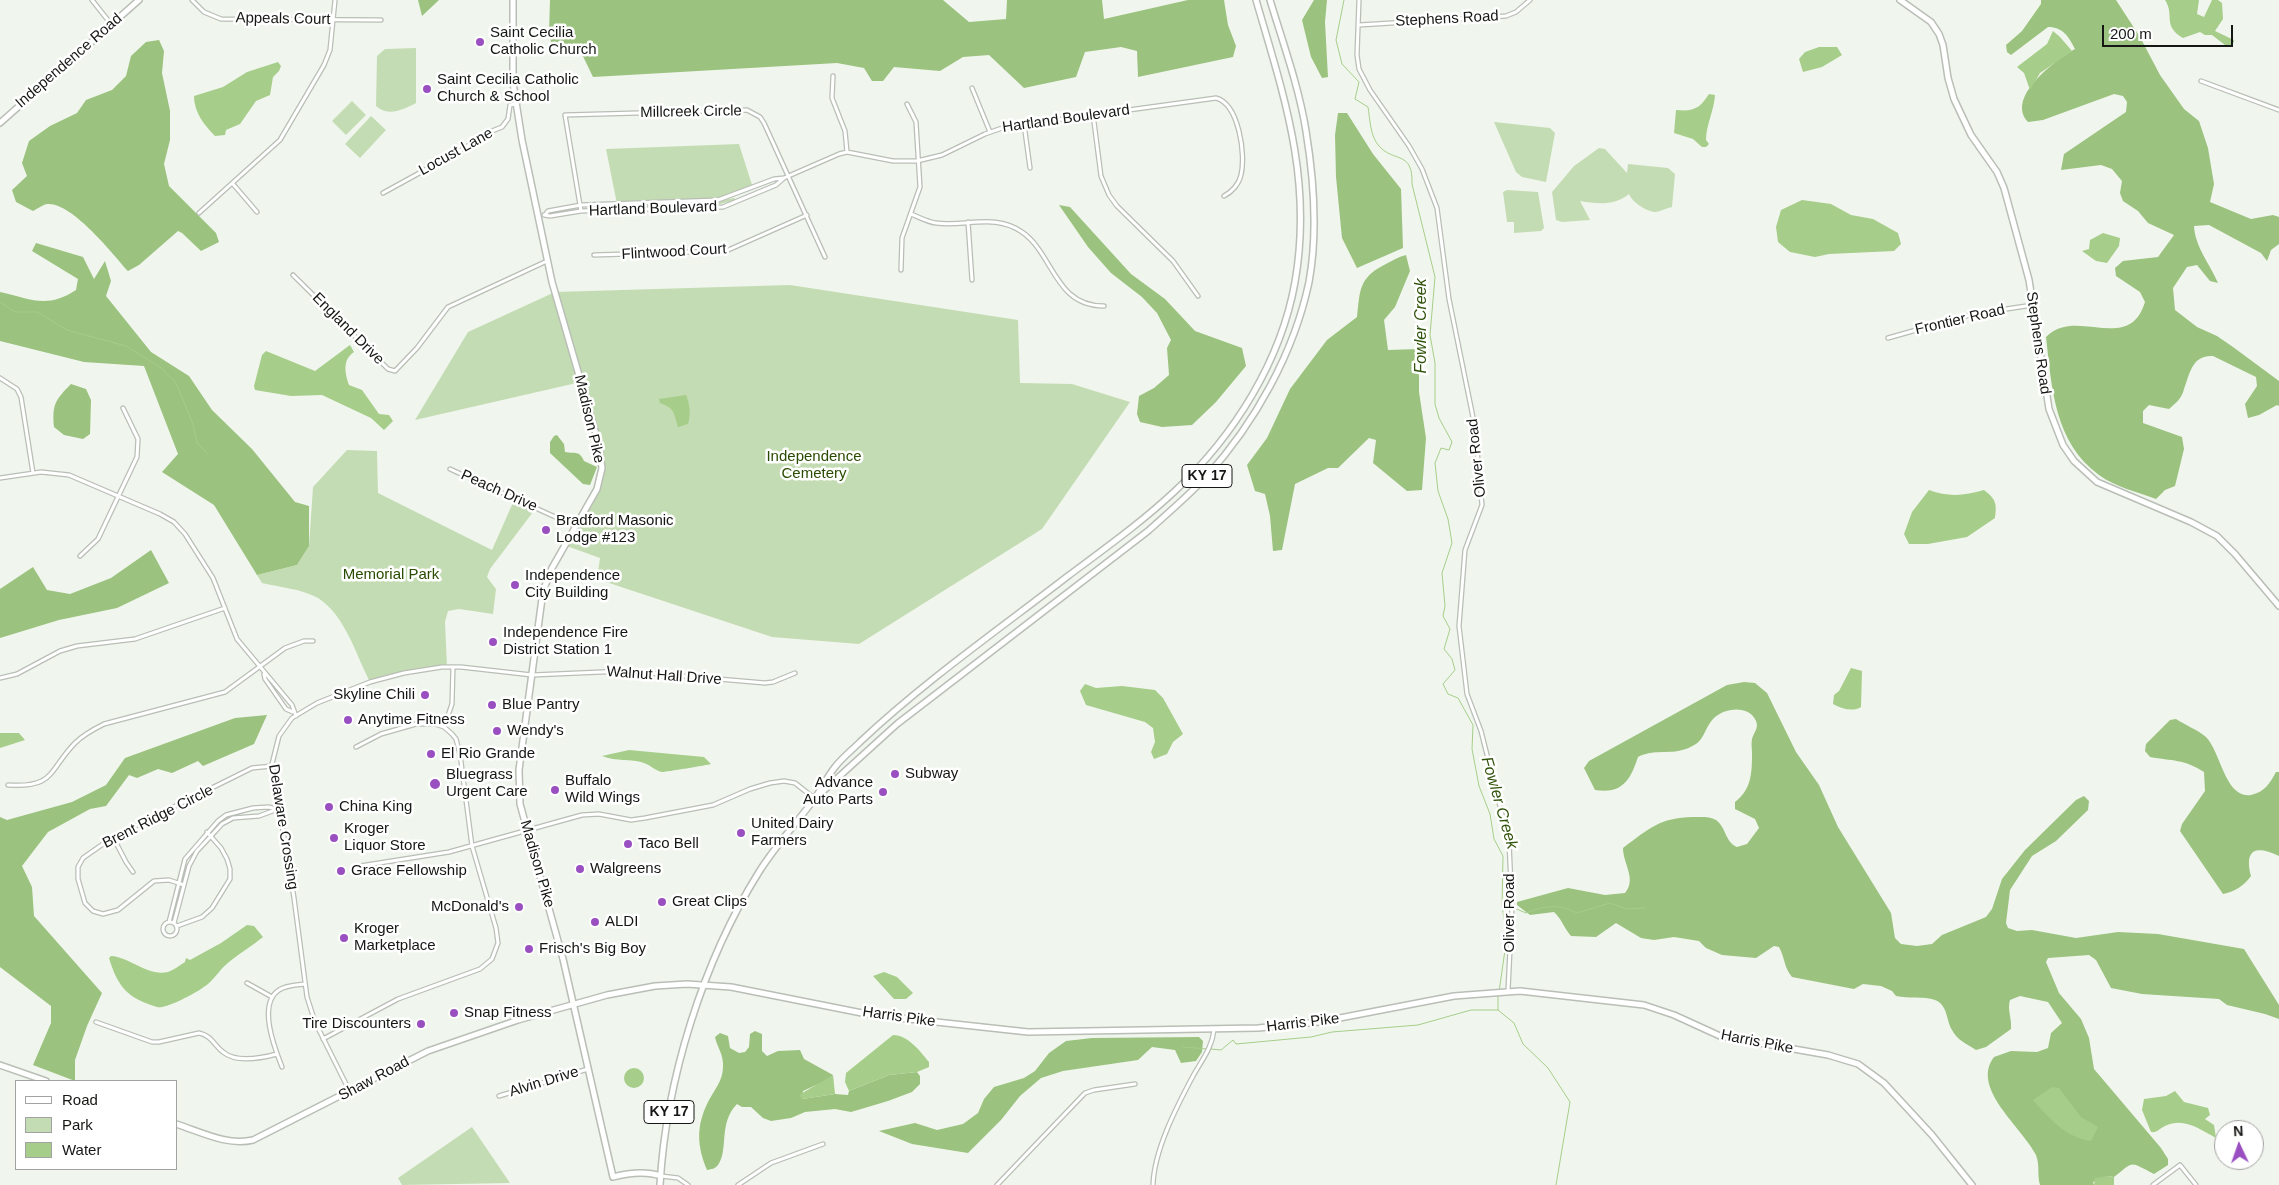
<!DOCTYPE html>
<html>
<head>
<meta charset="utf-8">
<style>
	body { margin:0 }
	#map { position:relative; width:2279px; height:1185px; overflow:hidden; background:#f0f6ed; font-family:Helvetica,sans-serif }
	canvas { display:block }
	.legend { position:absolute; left:15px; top:1080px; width:162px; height:90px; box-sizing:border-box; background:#fff; border:1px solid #a1a2a1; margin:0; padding:6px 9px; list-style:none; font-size:15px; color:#151714 }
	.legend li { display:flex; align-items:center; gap:10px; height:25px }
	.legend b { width:25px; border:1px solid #a1a2a1 }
	.north { position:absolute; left:2214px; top:1120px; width:50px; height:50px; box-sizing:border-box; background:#fff; border:1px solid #a1a2a1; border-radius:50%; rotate:357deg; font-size:14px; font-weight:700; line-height:20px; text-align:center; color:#151714 }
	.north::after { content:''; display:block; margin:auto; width:18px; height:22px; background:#9a4fc1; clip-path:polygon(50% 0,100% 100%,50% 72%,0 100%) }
	.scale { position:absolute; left:2102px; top:25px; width:131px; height:22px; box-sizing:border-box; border:2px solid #151714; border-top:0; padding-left:6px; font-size:15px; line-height:18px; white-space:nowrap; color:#151714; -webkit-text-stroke:4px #fff; paint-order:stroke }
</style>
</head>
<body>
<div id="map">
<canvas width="2279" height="1185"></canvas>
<ul class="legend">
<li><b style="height:6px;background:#fff"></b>Road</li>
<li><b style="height:14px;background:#c4dcb3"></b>Park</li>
<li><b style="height:14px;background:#a6cd89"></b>Water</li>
</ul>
<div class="north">N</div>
<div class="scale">200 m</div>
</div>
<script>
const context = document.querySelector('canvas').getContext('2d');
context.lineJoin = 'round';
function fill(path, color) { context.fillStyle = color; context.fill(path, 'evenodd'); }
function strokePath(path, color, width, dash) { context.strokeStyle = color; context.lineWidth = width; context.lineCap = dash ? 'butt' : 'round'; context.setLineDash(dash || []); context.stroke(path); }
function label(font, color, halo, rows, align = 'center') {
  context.font = font + ' Helvetica,sans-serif'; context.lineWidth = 5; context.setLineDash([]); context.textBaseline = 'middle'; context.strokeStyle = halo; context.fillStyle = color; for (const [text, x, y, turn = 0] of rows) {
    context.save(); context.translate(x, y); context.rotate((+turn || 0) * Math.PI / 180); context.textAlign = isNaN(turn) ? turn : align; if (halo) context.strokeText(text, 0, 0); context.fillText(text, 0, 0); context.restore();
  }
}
fill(new Path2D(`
	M416 48V103C402 110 389 117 376 106L377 56 385 49Z
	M352 101 366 115 346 135 332 121Z
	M371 116 386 130 360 158 345 144Z
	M1494 122 1550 128 1555 133 1546 182 1522 177 1516 172Z
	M739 144 753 188 718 200 617 204 606 149Z
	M1599 148 1605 149 1627 173 1628 164 1668 168 1675 174 1672 207C1667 208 1661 211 1656 212 1647 212 1632 202 1629 194 1614 206 1598 204 1580 201L1590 220 1562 222 1556 220 1552 192 1574 166Z
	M1507 190 1538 192 1544 228 1541 231 1514 233V222H1507L1503 192Z
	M734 198 736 200 712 206 590 208 592 206 705 203Z
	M790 285 1018 320 1020 383 1072 384 1130 402 1042 529 859 644 772 637 597 579 600 558 564 545 597 489 601 462 581 382 415 420 468 332 555 292Z
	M347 450 377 451 378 493 492 550 515 498 536 508 490 569 487 577 496 589 493 614 459 609 448 611 445 622 447 667 431 668 370 682C356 655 345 615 318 598 302 589 279 587 262 583L257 575 297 565 309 546 313 487Z
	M472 1127 510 1183 402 1185 398 1178Z`), '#c4dcb3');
fill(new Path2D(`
	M418 0H439L422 16Z
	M550 0H943L969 22 1006 19 1007 0H1102L1104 19 1188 0H1224L1228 25 1236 46 1233 57 1138 77 1137 51 1121 47 1085 52 1076 77 1024 88 989 55 963 57 940 71 894 67 883 81H872L864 68 837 63 593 77 580 50 552 46 549 33Z
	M1314 0H1327L1325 22 1328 77 1322 78 1311 57 1302 20Z
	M2041 0H2116L2140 37 2160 75 2184 109 2199 121 2208 148 2214 184 2210 202 2251 219 2273 215 2279 217V244L2271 250 2267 261 2261 253 2209 225 2194 226C2195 247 2210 264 2218 283L2210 281 2197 265 2187 267 2173 288 2175 310 2197 327 2217 336 2233 347 2279 381V406L2277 405 2259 415 2248 418 2245 404 2257 386 2256 377 2213 356C2192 355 2190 373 2184 389 2182 398 2176 403 2169 409L2149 405 2143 411V423L2182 437 2184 449 2175 486 2165 490 2156 499C2138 492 2115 487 2099 475 2054 442 2052 388 2046 337 2076 306 2129 355 2145 302L2140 292 2116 276 2115 268 2123 261 2158 257 2174 235 2148 223 2138 211 2123 201 2120 193 2122 181 2112 169 2101 165 2061 170 2064 154 2126 112 2127 102 2123 96 2114 94 2043 120 2028 122C2005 97 2056 60 2075 49 2069 37 2063 27 2048 27L2011 55 2007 52 2006 45 2022 31 2041 4Z
	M159 40 164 51 162 73 170 111V140L164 164 169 186 216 233 219 242 201 251 182 233 178 231 139 265 128 271C113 254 71 201 47 204 42 205 37 209 33 211L16 202 12 190 27 176 22 163 29 141 50 126 77 113 86 100 112 90 126 76 131 56 146 42Z
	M1338 113H1347L1373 154 1401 189 1403 248 1357 268 1342 238 1336 177 1335 135Z
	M1059 205 1070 207 1131 274 1165 299 1195 331 1242 348 1246 366 1216 402 1192 425 1162 427 1140 422 1137 414 1139 396 1154 388 1169 375 1167 348 1171 340 1157 313 1142 297 1111 273 1088 247Z
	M36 243 83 257 94 279 105 261 111 281 106 296 151 352 189 376 212 410 252 449 295 502 309 506V546L297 565 257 575 214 505 162 472 178 454 144 366 84 362 0 341V292C31 299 47 309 76 290L78 279 32 251Z
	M1406 255 1410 271 1395 307 1384 320 1388 350 1419 349V392L1426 438 1422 490 1407 491 1373 463 1376 440 1369 438 1338 468H1328L1295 484 1282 550 1273 551 1270 516 1265 494 1255 491 1247 465 1267 438 1290 389 1327 340 1357 317C1360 290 1359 278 1384 265 1392 261 1398 257 1406 255Z
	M71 384 86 389 91 400 90 434 83 439 64 435 54 427C52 405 55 400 71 384Z
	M557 435 564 444 565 452C576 454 579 450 584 461L597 467 590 485 583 484 550 453V442L554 436Z
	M151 550 169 583 117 608 59 620 0 638V589L33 567 47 590 70 594 111 578Z
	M1744 682 1755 683 1767 693 1796 752 1819 785 1838 827 1891 913 1895 938 1901 944 1917 946 1932 944 1942 935 1986 917 1992 909 2002 879 2025 850 2076 800 2084 796 2089 801 2088 810 2056 841 2032 856 2010 890 2006 923 2008 928 2017 931 2032 930 2076 938 2118 932 2158 934 2244 949 2279 1005V1019L2265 1014 2227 1005 2219 999 2142 994 2111 988 2096 960 2089 955 2048 958 2046 962 2059 993 2081 1019 2089 1038 2094 1069 2161 1148 2168 1159V1165L2154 1174C2128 1161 2135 1161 2114 1177L2108 1176 2093 1182 2094 1185H2040C2037 1175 2040 1165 2036 1155 2022 1127 1970 1088 1994 1057L2011 1051 2037 1052 2048 1048 2051 1033 2062 1023 2048 1002 2020 996 2010 1000C2007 1010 2012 1018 2011 1029L1986 1047 1976 1050C1967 1044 1957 1040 1952 1030 1946 1020 1948 1005 1935 1000 1924 996 1909 999 1896 996L1892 991 1881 986 1863 984 1854 989 1792 977C1784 968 1785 958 1779 947L1774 946 1756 958 1722 955 1706 948 1699 941 1674 937 1654 940 1641 938 1616 923 1596 937 1571 936C1564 928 1561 918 1554 912L1530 915 1517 905V902L1568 888 1605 895 1625 893C1637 879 1623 864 1623 848 1650 828 1659 818 1693 817 1700 817 1710 816 1716 820 1726 827 1725 842 1737 847L1747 844 1759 828 1755 819 1735 809V802C1751 790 1752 774 1752 754 1752 749 1751 743 1752 739 1754 732 1759 728 1756 721 1749 704 1723 708 1713 719 1706 726 1704 739 1696 744 1674 758 1657 747 1638 757 1630 781 1622 794 1595 790L1584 768 1589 761 1727 685Z
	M267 715 254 744 203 766 198 761 172 773 158 769 137 778 129 775 106 806 90 809 48 832 22 866 32 887 34 916 102 993 87 1026 75 1060V1081L33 1065 51 1023V1006L0 967V817L7 820 72 802 106 785 125 758 235 718Z
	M2176 719C2185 725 2198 730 2206 737 2221 752 2225 799 2251 795 2265 792 2270 783 2276 772H2279V856C2256 845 2244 849 2251 876 2244 886 2234 892 2223 894L2180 831 2182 824 2205 791 2204 772C2184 759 2172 761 2150 757L2145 751 2146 744 2170 720Z
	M755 1031 762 1034V1051L767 1056 778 1051 800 1050 804 1059 833 1075 827 1080 803 1091 802 1099 835 1094 848 1095 849 1091 889 1075 917 1072 920 1076V1084L912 1092 888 1101 851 1112 835 1109 805 1112 791 1118 771 1121 763 1118 751 1107H742L737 1104C718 1123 729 1150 718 1165 715 1169 712 1169 707 1170 697 1146 696 1126 708 1102 714 1090 723 1081 723 1067 724 1055 717 1047 715 1037L720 1033 728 1036 730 1048 739 1053 745 1052 749 1047 750 1034Z
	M1199 1037 1203 1041 1202 1052 1196 1061 1181 1063 1175 1050 1152 1047 1138 1060 1063 1071 1041 1078 1020 1096 1001 1120 968 1153 912 1144 879 1131 915 1123 937 1130 963 1124 978 1113 984 1099 994 1087 1024 1078 1035 1071 1049 1053 1066 1041 1092 1038Z`), '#9bc27e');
fill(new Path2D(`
	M2165 0H2199L2197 14 2204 17 2212 0H2218L2222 3 2223 19 2215 31 2234 40V42L2231 45H2225L2212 35H2205L2200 32 2183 38C2162 26 2175 15 2165 0Z
	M2053 31 2060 37 2072 51 2040 73 2030 90 2024 73 2017 67 2047 44Z
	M1819 47H1837L1842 55 1822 67 1803 72 1799 59 1805 52Z
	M278 62 281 66 279 71 273 77 270 95 256 101 240 124 226 130 225 135 215 136C204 125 194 112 194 96L223 87 247 72Z
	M1709 94 1715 95C1714 111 1706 125 1706 140L1709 144 1706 147H1702L1693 139 1674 133 1676 110C1694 112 1700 108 1709 94Z
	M1802 200 1831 204 1851 215 1873 219 1898 233 1901 244 1894 251 1829 254 1815 257 1790 252 1778 242 1776 227 1781 210Z
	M2103 233 2120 238 2119 246 2107 263 2096 261 2082 251 2089 249 2090 240Z
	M350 345 354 352C342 360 345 373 349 385L362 390 379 414 389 415 393 421 384 430 371 418 322 395 291 396 255 390 254 386 262 355 266 351 315 371Z
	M686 395C690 405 691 414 688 424L678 427C674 414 675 408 660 403L659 399Z
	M1929 490C1948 497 1964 496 1984 490 1996 499 1997 504 1995 518L1967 537 1928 544H1909L1904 534 1912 512Z
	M1851 668 1862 671 1861 707C1853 712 1842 709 1833 704L1834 695 1839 691Z
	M1085 684 1096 688 1122 686 1155 690 1163 698 1183 734 1173 742 1167 754 1154 759 1151 752 1155 742 1153 728 1145 722 1086 705 1080 691Z
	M0 733H19L25 740 0 748Z
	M629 750 704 757 711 764C708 765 665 772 662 772 656 771 650 765 644 763 631 758 616 762 602 756Z
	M247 925 254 926 263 937C252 946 240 953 229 962 221 968 216 977 208 984 200 991 165 1010 157 1007 128 998 118 988 109 958L111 956C130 957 148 977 168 972 174 970 180 965 185 962L186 958 190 960 221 943Z
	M884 972 897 977 913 993 906 999H894L873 976Z
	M893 1035C908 1035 920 1051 929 1062V1067L917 1072 889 1075 849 1091 845 1082 846 1073Z
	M624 1078a10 10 0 1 1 20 0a10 10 0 1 1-20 0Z
	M833 1075 835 1094 802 1099 799 1095Z
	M2052 1087 2059 1088 2081 1117 2098 1127 2091 1141C2066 1138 2049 1118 2033 1100Z
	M2175 1091 2184 1102 2208 1108 2210 1115 2205 1119 2214 1125 2216 1138C2199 1129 2184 1117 2165 1126 2159 1129 2157 1133 2151 1132L2142 1110 2144 1099 2166 1096Z
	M2108 1176 2114 1177V1185H2094L2095 1178Z`), '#a6cd89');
strokePath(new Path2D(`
	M1344 0 1336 40 1342 64 1359 82 1355 99 1368 107C1370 119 1370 136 1379 146 1394 163 1413 150 1412 184L1435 277 1430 335 1435 363V404L1439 418 1452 442 1449 450 1441 448 1435 463 1438 491 1448 519 1452 543 1442 573 1445 606 1443 616 1450 629 1444 649 1452 659 1455 670 1443 684 1448 694 1458 698 1473 725 1472 749 1479 786 1490 814 1494 839 1503 856 1502 906 1507 936 1499 992
	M0 302 15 312H37L67 330 126 346 160 367 176 383 193 424 197 443 207 453
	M1503 906 1507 905 1526 913C1546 905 1558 904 1577 913L1610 903 1627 909 1645 908
	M1498 996V1010L1514 1023 1523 1044 1548 1068 1570 1102 1556 1185
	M1183 1047 1207 1049
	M1211 1049 1221 1050 1233 1040 1236 1044 1311 1037 1332 1032 1418 1025 1471 1010H1498`), '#a6cd89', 1);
const street = new Path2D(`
	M92 0 111 24
	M192 0 204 12 221 19 381 20
	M1359 0 1357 55 1359 69 1370 90 1409 146 1422 169 1437 208 1449 299 1475 427 1482 505 1465 550 1459 626 1467 694 1481 731 1509 842 1512 907 1508 991
	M1359 25 1506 16 1516 12 1530 0
	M833 76 832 98 845 131 847 152
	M2201 81 2279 110
	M972 88 990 132
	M1093 114 1101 176 1109 195 1117 206 1173 261 1198 296
	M1024 124 1030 168
	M233 184 257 212
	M383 193 463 149 487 133 502 127 508 119 510 105 515 104
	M581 211 565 115 747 110 760 117 764 123 825 257
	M199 213 280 140 324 65 330 50 335 0
	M911 214C919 217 927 222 936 223 966 227 995 213 1022 232 1054 254 1054 306 1104 306
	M544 215 550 216 581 211 723 207 776 185 784 178
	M545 215 548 211 581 205 718 200 774 179 784 178 839 154 847 152 893 161H917L942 155 985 134 1005 127 1216 98C1239 104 1246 155 1241 175 1239 184 1232 192 1224 196
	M968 222 972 280
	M594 255 726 251 807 215
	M901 270 902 238 920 187 916 122 907 104
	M293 275 388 369 395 371 417 348 448 307 547 261
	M1888 338 1973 314 2033 305
	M0 378 17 389 21 397 33 473
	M450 469 575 526
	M0 478 41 472 69 475 160 514 174 522 185 534 213 578 237 639 292 705 296 716
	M80 556 98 539 137 457 138 439 123 408
	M264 674 265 679 286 709 293 712
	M0 678 17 674 60 651 77 646 135 639 225 608
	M444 727 452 704 453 667
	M8 785C55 788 48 771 75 743 83 735 94 729 104 724L225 692 285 648 304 641H313
	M113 837 126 862 133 872
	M360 866 449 852 582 815 599 814 631 820 645 818 713 805 750 789 770 783 784 781 795 783 814 798
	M184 885 169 880 154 881 118 910 103 914 93 911 85 903 78 879V867L83 858 113 837 252 768 272 766
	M169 922 185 859 218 821 226 815 253 808 268 807 278 809
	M163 929a7 7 0 1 1 14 0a7 7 0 1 1-14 0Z
	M174 923 189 866 197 851 211 836 222 824 233 818 259 816 278 809
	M177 926 202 917 212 908 230 879V869L227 859 221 848 207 832
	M247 983 272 997
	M96 1022 152 1042H159L199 1033C212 1036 213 1044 223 1052 236 1063 262 1058 277 1054
	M323 1039 398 999 480 969 492 959 498 943 496 928 472 846 460 754 456 739 452 734 444 727 435 724H416L381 734 356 747
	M282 1067C275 1049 257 1004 279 990 286 985 296 985 305 984
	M350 1092 315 1022 307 997 294 898 272 764 279 736 292 718 317 703 370 682 404 673 442 667H461L532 675 625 671 765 683 773 682 795 673
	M499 1096 588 1069
	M661 1176 678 1178 688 1185
	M738 1185 771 1163 823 1144
	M997 1185 1085 1093 1094 1090 1135 1084
	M1153 1185C1154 1150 1177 1106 1193 1076 1202 1060 1212 1048 1214 1030
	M2153 1185 2180 1165 2196 1185`);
const secondary = new Path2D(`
	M513 0V83L522 140 552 282 598 441 602 468 597 489 552 568 543 591 519 770 520 804 563 959 613 1177C628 1173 646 1171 661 1176
	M1900 0 1931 22 1939 34 1943 45 1948 78 1954 99 1971 135 1997 172 2004 188 2029 280 2049 409 2063 445 2074 461 2097 482 2191 522 2217 536 2235 554 2279 606
	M0 123 139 0
	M0 1065 46 1081
	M176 1124C201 1132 227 1146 253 1140L428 1051 518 1020 607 995 655 986 687 984 731 987 872 1015 1028 1032 1258 1028 1319 1022 1454 996 1520 991 1644 1005 1674 1015 1720 1036 1828 1055 1858 1064 1884 1083 1932 1135 1972 1185`);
const primary = new Path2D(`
	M821 793 897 724 1148 531C1168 513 1188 496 1206 477 1255 423 1294 353 1309 282 1318 233 1314 180 1306 131 1299 87 1283 43 1270 0
	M660 1185C666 1080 703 961 759 872 775 846 797 823 815 798 822 788 827 777 835 767 842 758 852 750 860 742 925 681 998 630 1068 576 1104 549 1142 522 1175 491 1234 436 1281 361 1295 282 1313 180 1284 96 1256 0`);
strokePath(street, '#b9beb6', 5.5);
strokePath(secondary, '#b9beb6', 8);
strokePath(primary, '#b9beb6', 8);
strokePath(street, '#fff', 3);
strokePath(secondary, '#fff', 5);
strokePath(primary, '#fff', 5);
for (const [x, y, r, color] of [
	[480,42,5,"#9a4fc1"],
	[427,89,5,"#9a4fc1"],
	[546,530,5,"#9a4fc1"],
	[515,585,5,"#9a4fc1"],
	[493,642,5,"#9a4fc1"],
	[425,695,5,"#9a4fc1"],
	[492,705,5,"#9a4fc1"],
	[348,720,5,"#9a4fc1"],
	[497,731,5,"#9a4fc1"],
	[431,754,5,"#9a4fc1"],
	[895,774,5,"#9a4fc1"],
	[435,784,6,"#9a4fc1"],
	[555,790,5,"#9a4fc1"],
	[883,792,5,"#9a4fc1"],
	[329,807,5,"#9a4fc1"],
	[741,833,5,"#9a4fc1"],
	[334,838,5,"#9a4fc1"],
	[628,844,5,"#9a4fc1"],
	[580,869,5,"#9a4fc1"],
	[341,871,5,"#9a4fc1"],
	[662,902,5,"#9a4fc1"],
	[519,907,5,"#9a4fc1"],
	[595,922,5,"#9a4fc1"],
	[344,938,5,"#9a4fc1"],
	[529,949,5,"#9a4fc1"],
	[454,1013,5,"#9a4fc1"],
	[421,1024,5,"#9a4fc1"]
]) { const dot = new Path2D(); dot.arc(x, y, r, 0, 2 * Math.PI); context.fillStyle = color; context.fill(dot); strokePath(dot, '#fff', 2); }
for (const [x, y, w] of [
	[1207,476,50],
	[669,1112,50]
]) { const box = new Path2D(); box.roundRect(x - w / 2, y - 11.5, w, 23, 4); context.fillStyle = '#fff'; context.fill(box); strokePath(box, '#151714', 1); }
label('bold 14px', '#151714', null, [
	["KY 17",1207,476],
	["KY 17",669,1112]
]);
label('15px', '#151714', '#fff', [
	["Appeals Court",283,19,1],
	["Stephens Road",1447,19,-3],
	["Independence Road",69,61,-41],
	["Millcreek Circle",691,112,-1],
	["Hartland Boulevard",1066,119,-8],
	["Locust Lane",456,152,-29],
	["Hartland Boulevard",653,209,-2],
	["Flintwood Court",674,252,-3],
	["Frontier Road",1960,320,-13],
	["England Drive",348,329,45],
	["Stephens Road",2038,343,82],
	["Madison Pike",589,419,77],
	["Oliver Road",1477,458,-96],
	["Peach Drive",499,491,24],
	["Walnut Hall Drive",664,676,4],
	["Brent Ridge Circle",158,817,-27],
	["Delaware Crossing",283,827,81],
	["Madison Pike",537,864,74],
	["Oliver Road",1510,913,-90],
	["Harris Pike",899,1017,8],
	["Harris Pike",1303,1023,-7],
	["Harris Pike",1757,1042,11],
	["Shaw Road",374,1079,-28],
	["Alvin Drive",544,1082,-17]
]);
label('15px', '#151714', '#fff', [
	["Saint Cecilia",490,33],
	["Catholic Church",490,50],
	["Saint Cecilia Catholic",437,80],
	["Church & School",437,97],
	["Bradford Masonic",556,521],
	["Lodge #123",556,538],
	["Independence",525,576],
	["City Building",525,593],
	["Independence Fire",503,633],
	["District Station 1",503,650],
	["Skyline Chili",415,695,"right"],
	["Blue Pantry",502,705],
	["Anytime Fitness",358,720],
	["Wendy's",507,731],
	["El Rio Grande",441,754],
	["Subway",905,774],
	["Bluegrass",446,775],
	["Urgent Care",446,792],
	["Buffalo",565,781],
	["Wild Wings",565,798],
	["Advance",873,783,"right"],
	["Auto Parts",873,800,"right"],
	["China King",339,807],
	["United Dairy",751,824],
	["Farmers",751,841],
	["Kroger",344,829],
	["Liquor Store",344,846],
	["Taco Bell",638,844],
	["Walgreens",590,869],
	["Grace Fellowship",351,871],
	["Great Clips",672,902],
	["McDonald's",509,907,"right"],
	["ALDI",605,922],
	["Kroger",354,929],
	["Marketplace",354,946],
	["Frisch's Big Boy",539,949],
	["Snap Fitness",464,1013],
	["Tire Discounters",411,1024,"right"]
], 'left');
label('15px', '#294b00', '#fff', [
	["Independence",814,457],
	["Cemetery",814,474],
	["Memorial Park",391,575]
]);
label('italic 16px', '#30530b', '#fff', [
	["Fowler Creek",1422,326,-90],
	["Fowler Creek",1499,803,74]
]);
</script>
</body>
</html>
